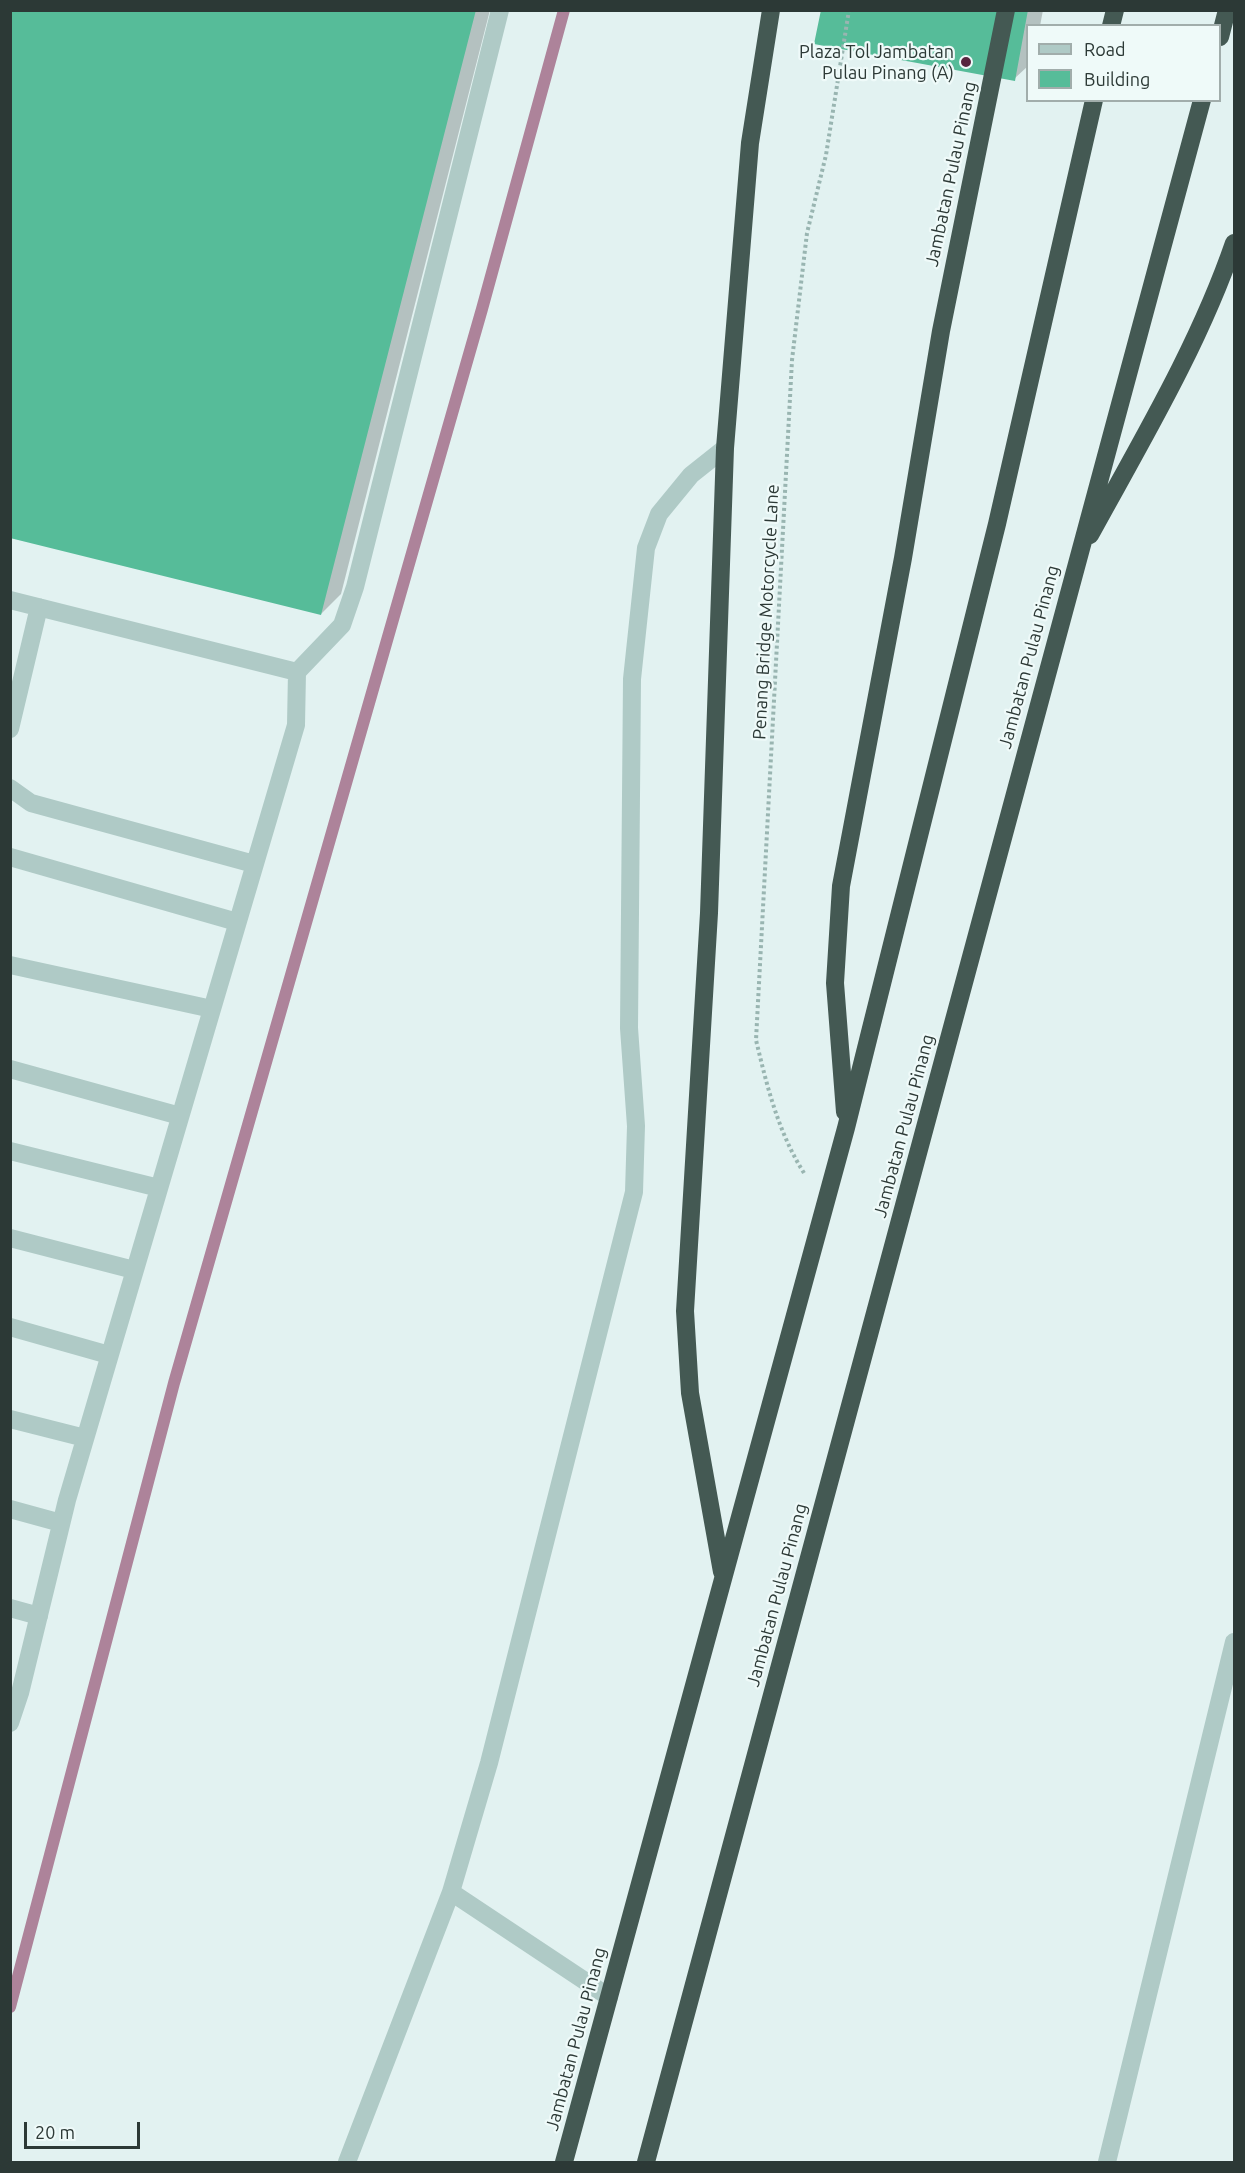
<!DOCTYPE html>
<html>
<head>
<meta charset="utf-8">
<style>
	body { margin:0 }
	#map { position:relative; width:1245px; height:2173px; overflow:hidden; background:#e2f2f1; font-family:Ubuntu,sans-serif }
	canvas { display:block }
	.frame { position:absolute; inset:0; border:12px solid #2c3936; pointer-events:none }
	.legend { position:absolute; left:1026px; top:24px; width:195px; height:78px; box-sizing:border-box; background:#effaf9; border:2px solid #a1adab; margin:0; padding:8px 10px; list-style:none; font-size:18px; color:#2c3936 }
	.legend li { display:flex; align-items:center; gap:12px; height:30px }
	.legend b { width:30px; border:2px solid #a1adab }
	.scale { position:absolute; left:24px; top:2122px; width:116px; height:27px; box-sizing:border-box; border:3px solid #2c3936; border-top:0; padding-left:8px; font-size:18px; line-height:21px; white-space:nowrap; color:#2c3936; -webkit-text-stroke:4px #effaf9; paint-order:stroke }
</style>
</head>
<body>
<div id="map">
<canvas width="1245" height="2173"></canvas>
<div class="frame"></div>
<ul class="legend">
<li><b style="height:8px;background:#afcac6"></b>Road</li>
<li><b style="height:16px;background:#56bc99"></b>Building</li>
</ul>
<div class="scale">20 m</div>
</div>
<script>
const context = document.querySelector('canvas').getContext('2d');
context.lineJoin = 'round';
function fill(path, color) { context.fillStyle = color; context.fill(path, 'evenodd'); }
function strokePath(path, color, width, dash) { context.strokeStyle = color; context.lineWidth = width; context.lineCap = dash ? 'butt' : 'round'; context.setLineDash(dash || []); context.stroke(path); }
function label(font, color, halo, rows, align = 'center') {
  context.font = font + ' Ubuntu,sans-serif'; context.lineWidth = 4.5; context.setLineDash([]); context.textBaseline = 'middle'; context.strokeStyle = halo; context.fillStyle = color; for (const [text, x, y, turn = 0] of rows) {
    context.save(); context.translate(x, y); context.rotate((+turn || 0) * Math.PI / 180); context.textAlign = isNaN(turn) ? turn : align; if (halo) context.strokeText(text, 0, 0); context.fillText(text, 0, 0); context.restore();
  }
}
fill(new Path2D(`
	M10 10H490L341 594 321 614Z
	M822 10H1043L1040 26H1028V66L1014 79Z`), '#0003');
strokePath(new Path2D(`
	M10 2007 174 1383 482 309 564 10`), '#ad839a', 12);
fill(new Path2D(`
	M10 10H476L321 615 10 538Z
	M821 10H1028L1015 81 814 44Z`), '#56bc99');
strokePath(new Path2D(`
	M804 1173C778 1132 767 1086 756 1040L792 360 807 233 826 155 849 10`), '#99b5b1', 4, [3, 3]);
strokePath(new Path2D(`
	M10 600 297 672 296 725 67 1500 20 1693 10 1723
	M297 672 342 625 355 587 500 10
	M10 729 39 607
	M10 788 31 803 254 864
	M10 857 237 922
	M10 965 212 1009
	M10 1069 180 1116
	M10 1151 159 1188
	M10 1238 134 1270
	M10 1327 109 1355
	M10 1419 85 1438
	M10 1509 61 1523
	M10 1608 39 1616
	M451 1892 609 1997
	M347 2162 451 1892 489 1763 634 1192 636 1126 629 1028 632 679 646 548 659 514 691 475 725 448
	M1107 2162 1234 1642`), '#afcac6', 18);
strokePath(new Path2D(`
	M1111 26 1115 10
	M1220 37 1227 10
	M1090 535C1142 440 1199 345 1234 243
	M845 1112 835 983 841 886 903 558 941 331 1006 10
	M722 1572 690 1393 685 1311 709 913 725 448 750 143 771 10
	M564 2162 846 1128 997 524 1094 100
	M646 2162 1202 100`), '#445953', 18);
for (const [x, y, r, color] of [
	[966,62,6,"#58253f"]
]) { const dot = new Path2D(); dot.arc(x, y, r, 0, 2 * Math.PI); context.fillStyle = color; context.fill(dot); strokePath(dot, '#effaf9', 2); }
label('18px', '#2c3936', '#effaf9', [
	["Plaza Tol Jambatan",954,52],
	["Pulau Pinang (A)",954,73]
], 'right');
label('18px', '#2c3936', '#effaf9', [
	["Jambatan Pulau Pinang",951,174,-78],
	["Penang Bridge Motorcycle Lane",766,612,-87],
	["Jambatan Pulau Pinang",1029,657,-75],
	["Jambatan Pulau Pinang",904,1126,-75],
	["Jambatan Pulau Pinang",777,1595,-75],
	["Jambatan Pulau Pinang",576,2039,-75]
]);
</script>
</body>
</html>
